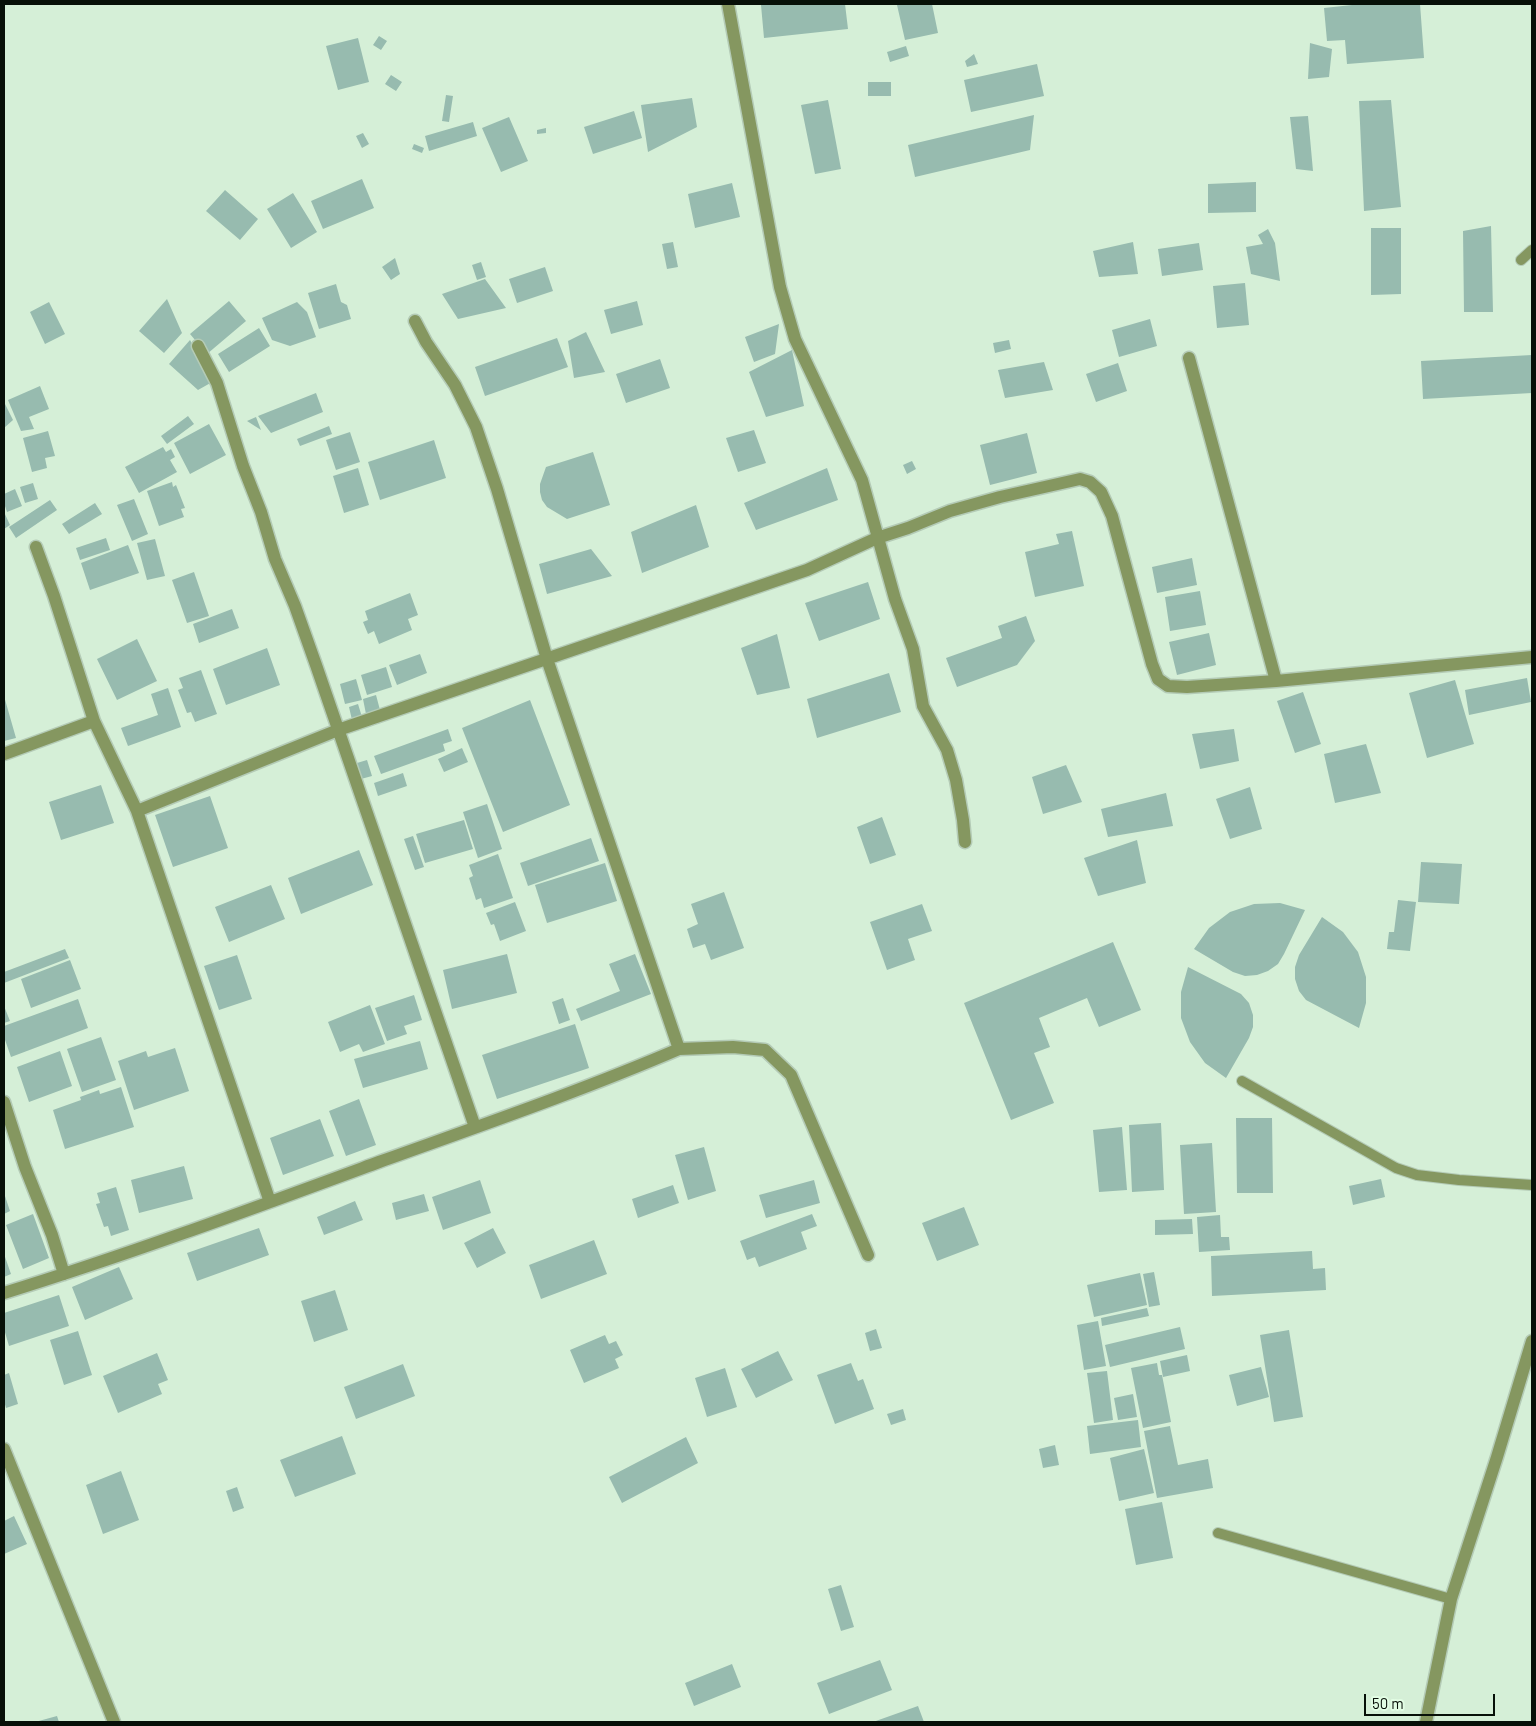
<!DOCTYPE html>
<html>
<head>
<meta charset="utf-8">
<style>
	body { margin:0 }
	#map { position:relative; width:1536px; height:1726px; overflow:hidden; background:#d5efd7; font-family:Barlow,sans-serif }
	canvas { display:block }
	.frame { position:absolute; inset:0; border:5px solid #071008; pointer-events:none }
	.scale { position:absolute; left:1364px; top:1694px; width:131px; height:22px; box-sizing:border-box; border:2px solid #071008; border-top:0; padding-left:6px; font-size:15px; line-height:18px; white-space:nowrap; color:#071008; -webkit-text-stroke:4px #e2fde4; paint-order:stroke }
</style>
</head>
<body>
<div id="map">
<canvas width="1536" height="1726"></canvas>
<div class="frame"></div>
<div class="scale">50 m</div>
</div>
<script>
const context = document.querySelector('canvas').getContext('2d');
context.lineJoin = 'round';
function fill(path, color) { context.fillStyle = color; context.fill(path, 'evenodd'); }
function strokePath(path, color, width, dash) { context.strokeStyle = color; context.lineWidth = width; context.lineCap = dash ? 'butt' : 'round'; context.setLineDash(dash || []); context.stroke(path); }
fill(new Path2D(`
	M775 4H845L848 29 764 38 761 5Z
	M904 4H932L938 33 905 40 897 5Z
	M1351 4H1420L1424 58 1347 64 1345 40 1327 41 1324 8 1352 5Z
	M379 36 387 41 381 50 373 45Z
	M358 38 369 82 338 90 326 46Z
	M1310 43 1332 49 1329 77 1308 79Z
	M906 46 909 56 890 62 887 52Z
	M974 54 978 64 967 67 965 61Z
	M1037 64 1044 96 971 112 964 80Z
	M391 75 402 82 396 91 385 84Z
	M868 82H891V96H868Z
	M446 95 453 96 449 122 442 121Z
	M692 98 697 127 648 152 641 105Z
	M828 100 841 169 815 174 801 105Z
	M1391 100 1401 207 1364 211 1359 101Z
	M634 111 642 138 593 154 584 127Z
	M1034 115 1030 150 915 177 908 145Z
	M1308 116 1313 171 1296 169 1290 117Z
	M509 117 528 161 501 172 482 128Z
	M473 122 477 136 429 151 425 136Z
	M546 128V133L537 134V130Z
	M363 133 369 144 362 148 356 136Z
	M414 144 424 148 422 153 412 149Z
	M362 179 374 208 323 229 311 201Z
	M1256 182V212L1208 213V184Z
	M732 183 740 217 695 228 688 194Z
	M225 190 258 219 240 240 206 211Z
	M293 193 317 232 291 248 267 209Z
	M1491 226 1493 312H1464L1463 231Z
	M1371 228H1401V294L1371 295Z
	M1268 229 1275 243 1280 281 1251 274 1246 247 1263 244 1258 235Z
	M673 242 678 267 667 269 662 244Z
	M1133 242 1138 274 1099 277 1093 251Z
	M1199 243 1203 270 1162 276 1158 249Z
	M395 258 400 274 391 280 382 267Z
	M481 262 486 277 477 280 472 265Z
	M545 267 553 291 517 303 509 279Z
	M485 279 506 308 458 319 442 294Z
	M1245 283 1249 325 1217 328 1213 286Z
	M336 284 341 302 347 305 351 319 319 329 308 293Z
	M167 299 182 333 164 353 139 331Z
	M229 301 246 321 207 354 190 334Z
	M637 301 643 325 611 334 604 310Z
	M49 302 65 334 45 344 30 312Z
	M297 302 307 312 316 337 290 346 272 340 262 318Z
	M1150 319 1157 346 1119 357 1112 330Z
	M779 324 775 354 754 362 745 337Z
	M259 328 270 346 229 372 218 354Z
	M586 332 605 372 574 378 568 341Z
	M557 338 568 367 485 396 475 367Z
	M190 340 214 381 198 390 169 364Z
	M1009 340 1011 349 995 353 993 343Z
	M792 350 804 406 766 417 749 372Z
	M1532 355V393L1423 399 1421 361Z
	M660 359 670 388 626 403 616 374Z
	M1044 362 1053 390 1005 398 998 370Z
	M1118 363 1127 391 1096 402 1086 374Z
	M40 386 49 409 29 417 34 429 21 431 8 400Z
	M316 393 323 412 271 433 258 416Z
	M4 402 13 420 4 428Z
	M188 416 194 424 167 444 161 436Z
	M256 417 261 430 247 421Z
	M209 424 226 455 190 474 174 443Z
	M329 426 332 434 300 446 297 439Z
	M754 430 766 463 738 472 726 438Z
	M48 431 55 456 45 458 47 468 32 472 23 438Z
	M350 432 360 462 336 470 326 440Z
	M1027 433 1037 473 990 485 980 445Z
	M434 440 446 478 380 500 368 462Z
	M163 447 166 452 171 449 175 457 170 460 177 472 139 493 125 467Z
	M593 452 610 505 567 519 547 507 542 500 540 492V484L546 467Z
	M912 461 916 469 907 474 903 465Z
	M358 468 369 505 344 513 333 476Z
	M827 468 838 500 756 530 744 503Z
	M172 482 173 487 176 485 185 508 181 509 184 517 159 526 147 491Z
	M33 483 38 499 25 503 20 487Z
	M15 489 22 506 7 512 4 503V494Z
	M134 499 148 534 132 541 117 505Z
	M50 500 57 510 16 538 9 527Z
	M95 503 102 514 69 534 62 524Z
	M696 505 709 547 642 573 631 532Z
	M4 512 10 525 4 529Z
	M1072 531 1084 586 1035 597 1025 552 1059 544 1056 534Z
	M106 538 110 550 80 560 76 548Z
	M155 539 165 576 147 580 137 543Z
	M128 545 139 573 90 590 81 563Z
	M591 549 612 576 547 594 539 564Z
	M1192 558 1197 585 1157 593 1152 567Z
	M194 572 209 616 187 623 172 580Z
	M868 582 880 619 819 641 805 603Z
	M1200 591 1206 625 1170 631 1165 597Z
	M410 593 418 615 408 619 412 630 379 644 374 631 368 634 363 622 368 620 365 611Z
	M232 609 239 628 199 643 193 624Z
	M1026 616 1035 641 1017 665 957 687 946 658 1002 638 998 626Z
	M1209 633 1216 665 1177 675 1169 642Z
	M777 634 790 688 757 695 741 648Z
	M137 639 157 681 117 700 97 659Z
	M267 648 280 685 226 705 213 669Z
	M420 654 427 673 397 685 389 665Z
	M386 667 392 687 367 695 361 675Z
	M201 670 217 714 195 722 191 712 187 713 178 690 183 688 179 678Z
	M889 673 901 712 817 738 807 699Z
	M1527 678 1531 702 1469 715 1465 690Z
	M356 679 362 700 345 704 340 684Z
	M1455 680 1474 744 1427 758 1409 693Z
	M168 688 181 727 128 746 121 728 158 715 151 694Z
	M1303 692 1321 744 1295 753 1277 701Z
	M376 695 380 710 366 714 363 699Z
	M4 696 16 738 4 741Z
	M530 700 570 805 503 832 462 728Z
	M358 704 362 717 352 720 349 707Z
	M448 729 452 741 443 744 445 751 381 774 374 756Z
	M1234 729 1239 761 1200 769 1192 734Z
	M1366 744 1381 793 1335 803 1324 754Z
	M462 748 468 762 444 772 438 759Z
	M367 760 372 776 361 779 357 763Z
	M1066 765 1082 802 1043 814 1032 777Z
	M403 773 407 786 378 796 374 783Z
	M101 785 114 823 61 840 49 802Z
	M1250 787 1262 829 1230 839 1216 799Z
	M1166 793 1173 826 1108 837 1101 809Z
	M210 796 228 848 173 867 155 815Z
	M487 804 502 849 478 858 463 812Z
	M882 817 896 855 870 864 857 827Z
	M464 820 473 849 425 863 416 834Z
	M413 836 424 867 415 870 404 839Z
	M591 838 599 861 528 886 520 863Z
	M1137 840 1146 883 1098 896 1084 858Z
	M359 850 373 885 301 914 288 878Z
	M498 854 513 898 484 908 481 898 476 900 469 878 473 876 469 865Z
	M1421 862 1462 864 1459 904 1418 902Z
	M605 863 617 901 547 923 535 885Z
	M271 885 285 919 229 942 215 907Z
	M724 892 744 948 711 960 705 944 693 948 687 929 698 924 691 904Z
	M1398 900 1416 902 1410 951 1387 949 1389 932H1394Z
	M515 902 526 931 500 941 494 924 491 925 486 913Z
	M1280 903 1305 910 1284 954 1278 964 1268 971 1257 975 1245 976 1233 972 1194 949 1209 928 1230 912 1254 904Z
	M922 904 932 931 908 939 915 960 887 970 870 922Z
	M1322 917 1343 932 1358 952 1366 977V1003L1359 1028 1306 1000 1299 991 1295 979V967L1299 955Z
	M1113 942 1141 1010 1099 1027 1087 998 1039 1018 1050 1047 1034 1053 1054 1103 1011 1120 964 1003Z
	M65 949 69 958 4 983V972Z
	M507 954 517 993 452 1009 443 970Z
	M635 954 651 994 581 1021 576 1009 620 991 609 964Z
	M237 955 252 999 219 1010 204 966Z
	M70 960 81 989 31 1008 21 979Z
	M1188 967 1241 994 1249 1003 1253 1015V1027L1249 1038 1226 1078 1205 1063 1190 1042 1181 1018V992Z
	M414 995 422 1020 404 1026 407 1034 387 1041 375 1008Z
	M563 998 570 1020 559 1024 552 1002Z
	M78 999 88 1028 11 1057 4 1037V1026Z
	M370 1005 385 1044 363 1052 359 1044 340 1052 328 1022Z
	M4 1006 10 1021 4 1023Z
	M575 1024 589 1068 497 1099 482 1055Z
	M101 1037 116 1080 82 1092 67 1049Z
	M420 1041 428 1069 363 1088 354 1059Z
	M175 1048 189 1091 134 1110 118 1061 146 1051 148 1057Z
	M60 1051 72 1086 29 1102 17 1067Z
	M121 1087 134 1127 65 1149 53 1110 81 1100 80 1097 99 1090 100 1094Z
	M359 1099 376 1145 346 1156 329 1111Z
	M1236 1118H1272L1273 1193H1237Z
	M320 1119 334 1156 283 1175 270 1138Z
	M1161 1123 1164 1190 1132 1192 1129 1125Z
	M1122 1127 1127 1190 1099 1192 1093 1130Z
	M1212 1143 1216 1212 1184 1214 1180 1145Z
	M704 1147 716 1191 688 1200 675 1155Z
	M184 1166 193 1199 139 1213 131 1180Z
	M1381 1179 1385 1197 1353 1205 1349 1186Z
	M480 1180 491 1213 443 1230 432 1197Z
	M814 1180 820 1203 766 1218 759 1195Z
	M673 1185 679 1203 638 1218 632 1199Z
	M116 1187 129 1230 111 1236 108 1226 104 1227 96 1204 100 1203 97 1193Z
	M4 1193 10 1211 4 1214Z
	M424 1194 429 1211 396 1220 392 1203Z
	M355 1201 363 1220 324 1235 317 1217Z
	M964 1207 979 1245 937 1261 922 1223Z
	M33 1214 49 1258 23 1269 6 1225Z
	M812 1214 817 1226 801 1232 807 1249 759 1267 755 1257 747 1260 740 1241Z
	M1220 1215 1221 1237H1229L1230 1250 1199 1252 1197 1217Z
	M1192 1219 1193 1234 1155 1235V1220Z
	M259 1228 269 1255 197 1281 187 1253Z
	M493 1228 506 1253 477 1268 464 1243Z
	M594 1240 607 1274 541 1299 529 1265Z
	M1312 1251 1313 1269 1325 1268 1326 1290 1212 1296 1211 1256Z
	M4 1254 11 1274 4 1277Z
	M119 1267 133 1299 85 1320 72 1287Z
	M1154 1272 1160 1305 1149 1307 1143 1274Z
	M1140 1273 1147 1305 1094 1317 1087 1285Z
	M335 1290 348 1330 314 1342 301 1301Z
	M59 1295 69 1326 9 1346 4 1329V1313Z
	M1147 1308 1149 1316 1102 1326 1101 1318Z
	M1098 1321 1106 1366 1084 1370 1077 1325Z
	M1180 1327 1185 1349 1110 1367 1105 1345Z
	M876 1329 882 1348 870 1351 865 1333Z
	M1289 1330 1303 1417 1274 1422 1260 1335Z
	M78 1331 92 1375 64 1385 50 1340Z
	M605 1335 609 1344 616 1341 623 1355 615 1359 619 1368 584 1383 570 1350Z
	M778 1351 793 1380 756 1398 741 1369Z
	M157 1353 168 1380 158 1384 162 1394 118 1413 103 1376Z
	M1187 1355 1190 1371 1163 1377 1160 1361Z
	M851 1363 858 1381 863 1379 874 1409 835 1424 817 1375Z
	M1157 1363 1159 1375H1162L1171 1422 1143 1428 1131 1368Z
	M403 1364 415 1396 356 1419 344 1387Z
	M1261 1367 1269 1397 1237 1406 1229 1375Z
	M725 1368 737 1407 707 1417 695 1378Z
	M1107 1371 1113 1420 1094 1423 1087 1373Z
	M9 1373 18 1404 6 1408 4 1401V1375Z
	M1133 1394 1137 1417 1118 1420 1114 1398Z
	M903 1409 906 1420 891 1425 887 1414Z
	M1138 1420 1141 1447 1090 1454 1087 1426Z
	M1170 1426 1178 1465 1208 1459 1213 1488 1157 1498 1144 1431Z
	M342 1436 356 1474 295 1497 280 1460Z
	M686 1437 698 1463 622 1503 609 1477Z
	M1055 1445 1059 1465 1043 1468 1039 1449Z
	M1144 1449 1154 1493 1119 1501 1110 1458Z
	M121 1471 139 1520 103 1534 86 1485Z
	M237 1487 244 1508 233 1512 226 1491Z
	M1162 1502 1173 1558 1136 1565 1125 1509Z
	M14 1516 27 1544 4 1554V1521Z
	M841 1585 854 1627 841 1631 828 1589Z
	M880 1660 892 1690 829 1714 817 1683Z
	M732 1664 741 1687 694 1706 685 1683Z
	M918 1706 924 1722H873Z
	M57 1716 59 1722H35Z`), '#97bbaf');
const lane = new Path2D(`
	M1521 260 1532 250
	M1242 1081 1396 1168 1417 1175 1459 1180 1532 1185
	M1218 1533 1451 1599`);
const street = new Path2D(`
	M728 4 780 287 795 339 862 480 895 599 913 649 923 706 947 750 956 780 963 820 965 842
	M198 346 217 383 243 466 261 512 275 559 295 606 316 665 475 1127
	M1189 358 1276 681
	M36 547 54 596 94 721 137 811 338 730 807 570 877 538 908 528 950 511 1000 497 1080 479 1090 482 1101 492 1112 516 1152 664 1158 679 1168 686 1187 687 1276 681 1532 657
	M4 754 94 721
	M137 811 270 1202
	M679 1049 733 1047 765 1050 791 1075 868 1255
	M4 1102 25 1167 52 1235 64 1274
	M4 1293C130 1254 254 1208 379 1162 479 1126 581 1091 679 1049L547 659 497 489 476 427 455 385 426 342 415 321
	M4 1449 114 1722
	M1426 1722 1451 1599 1497 1457 1532 1341`);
strokePath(lane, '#b4cbb6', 12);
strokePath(street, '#b4cbb6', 15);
strokePath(lane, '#859760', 10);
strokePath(street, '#859760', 12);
</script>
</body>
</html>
